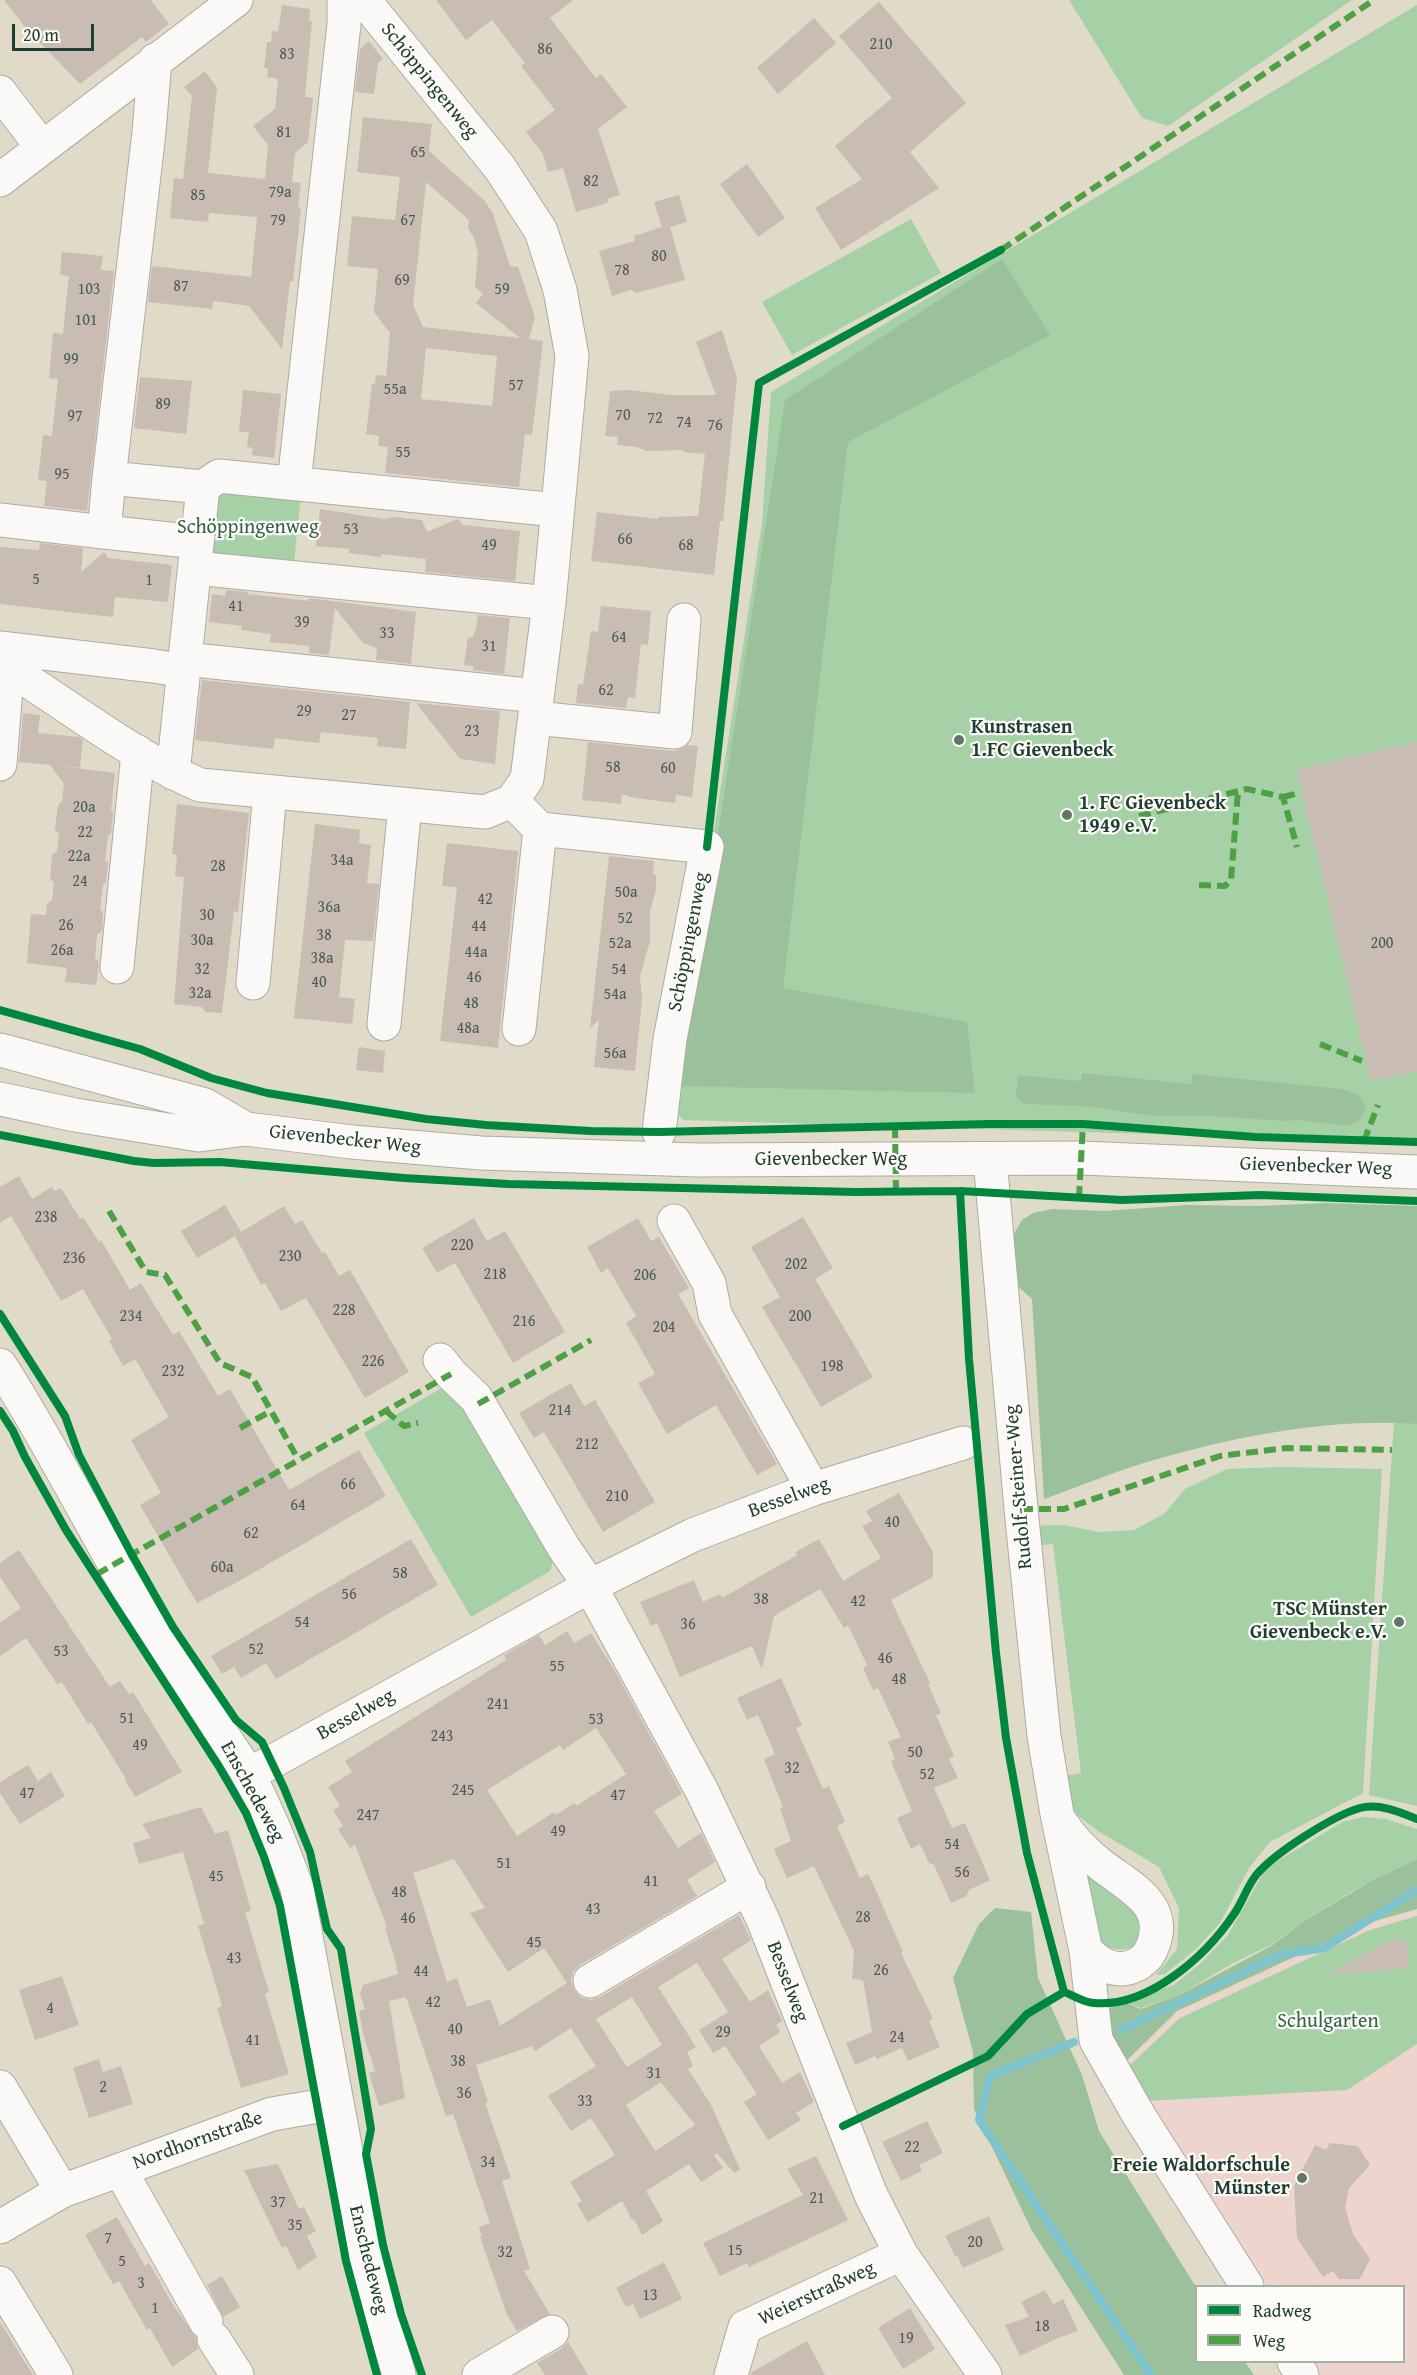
<!DOCTYPE html>
<html>
<head>
<meta charset="utf-8">
<style>
	body { margin:0 }
	#map { position:relative; width:1417px; height:2375px; overflow:hidden; background:#e0dac8; font-family:"Gentium Book Plus",serif }
	canvas { display:block }
	.legend { position:absolute; left:1195px; top:2285px; width:210px; height:78px; box-sizing:border-box; background:#fdfcf7; border:2px solid #a4b0a9; margin:0; padding:8px 10px; list-style:none; font-size:18px; color:#1f3d34 }
	.legend li { display:flex; align-items:center; gap:12px; height:30px }
	.legend b { width:30px; border:2px solid #a4b0a9 }
	.scale { position:absolute; left:12px; top:24px; width:82px; height:27px; box-sizing:border-box; border:3px solid #1f3d34; border-top:0; padding-left:8px; font-size:18px; line-height:21px; white-space:nowrap; color:#1f3d34; -webkit-text-stroke:4px #fdfcf7; paint-order:stroke }
</style>
</head>
<body>
<div id="map">
<canvas width="1417" height="2375"></canvas>
<ul class="legend">
<li><b style="height:8px;background:#00873e"></b>Radweg</li>
<li><b style="height:8px;background:#4da043"></b>Weg</li>
</ul>
<div class="scale">20 m</div>
</div>
<script>
const context = document.querySelector('canvas').getContext('2d');
context.lineJoin = 'round';
function fill(path, color) { context.fillStyle = color; context.fill(path, 'evenodd'); }
function strokePath(path, color, width, dash) { context.strokeStyle = color; context.lineWidth = width; context.lineCap = dash ? 'butt' : 'round'; context.setLineDash(dash || []); context.stroke(path); }
function label(font, color, halo, rows, align = 'center') {
  context.font = font + ' "Gentium Book Plus",serif'; context.lineWidth = 4.5; context.setLineDash([]); context.textBaseline = 'middle'; context.strokeStyle = halo; context.fillStyle = color; for (const [text, x, y, turn = 0] of rows) {
    context.save(); context.translate(x, y); context.rotate((+turn || 0) * Math.PI / 180); context.textAlign = isNaN(turn) ? turn : align; if (halo) context.strokeText(text, 0, 0); context.fillText(text, 0, 0); context.restore();
  }
}
fill(new Path2D(`
	M1417 1911V2375H1308L1299 2362H1404V2286H1254L1120 2069 1178 2013 1368 1924Z`), '#edd4cc');
fill(new Path2D(`
	M1069 0H1352L1168 126 1142 118Z
	M1417 5V1142L683 1120 671 1106 762 524 771 392Z
	M911 219 941 273 792 355 762 302Z
	M211 491 301 495 293 572 203 562Z
	M447 1385 456 1388 555 1556 550 1571 471 1617 364 1433Z
	M1394 1422 1417 1424V1806L1369 1795Z
	M1281 1467 1382 1469 1363 1793 1270 1842 1249 1868 1220 1923 1197 1948 1165 1974 1156 1975 1177 1949 1179 1908 1159 1867 1098 1831 1077 1815 1067 1795 1064 1776 1081 1773 1053 1544 1033 1546 1031 1526 1064 1525 1099 1532 1134 1530 1164 1514 1185 1489 1227 1469Z
	M1364 1817 1386 1819 1417 1829V1859L1373 1880 1341 1898 1306 1920 1271 1945 1233 1963 1179 1995 1141 2008 1123 2002 1174 1985 1200 1964 1228 1935 1266 1868 1342 1822Z
	M1088 1871 1146 1919 1136 1946C1122 1952 1107 1951 1097 1938L1085 1874Z
	M1417 1916V2044L1347 2090 1148 2101 1127 2068 1180 2018 1370 1930Z`), '#a6d0a6');
fill(new Path2D(`
	M1002 259 1050 335 848 442 783 988 967 1022 975 1093 679 1086 785 400Z
	M1082 1073 1191 1084 1193 1074 1343 1089 1360 1096 1366 1108 1360 1120 1348 1126 1298 1120 1285 1121 1209 1116H1155L1084 1106 1028 1104 1022 1103 1016 1096 1018 1075 1081 1081Z
	M1325 1203 1417 1206V1424C1330 1418 1244 1435 1161 1458 1121 1469 1083 1485 1044 1499L1032 1299 1013 1282 1010 1241 1022 1220 1033 1213 1052 1209 1105 1211 1187 1205 1259 1206Z
	M1417 1859V1909L1368 1923 1177 2011 1120 2067 1101 2012 1123 2002 1141 2009 1179 1995 1271 1946 1306 1920 1341 1899 1373 1880Z
	M995 1908 1031 1912 1038 1978 1082 2075 1099 2131 1196 2287V2362H1245L1254 2375H1124L1031 2229 974 2109 973 2052 953 1978 979 1924Z`), '#9ac19b');
strokePath(new Path2D(`
	M1121 2030 1280 1955 1324 1948 1417 1890
	M1074 2042 990 2076 979 2120 1151 2375`), '#7dc4ce', 8);
fill(new Path2D(`
	M4 0H151L169 24 146 42 142 37 80 84 25 27Z
	M436 0H573L550 18 596 78 601 74 627 107 598 129 620 195 609 198 607 203 576 212 563 168 548 172 543 154 526 132 555 110 521 66 525 63 492 20 466 40Z
	M879 2 966 103 910 152 939 188 841 250 815 208 862 179 835 146 892 98 839 36Z
	M282 5 310 9 309 21H312L305 97 313 98 308 142 295 153 292 182 301 183 298 207 301 208 293 281H290L282 349 249 306 213 301 212 309 148 302 152 266 251 277 257 217 209 213 208 222 170 218 174 178 183 179 192 96 184 87 205 71 217 88 208 173 265 179 268 145 253 126 275 109 278 79 267 77 268 69 264 68 267 42H271L272 31 278 32Z
	M814 18 836 43 778 94 757 68Z
	M369 41 383 59 378 63 374 94 355 92 360 49Z
	M363 117 432 124 429 151 485 201 493 214 510 266 518 267 535 317 529 339 543 341 532 435 525 434 519 487 385 473 388 447 378 446 379 436 366 434 372 384H375L376 375 386 376 390 333 374 312 378 269 347 266 352 216 395 220 400 177 357 172ZM426 182 469 220 468 228 474 238 478 253 475 287 483 294 476 303 520 338 423 327 413 305ZM426 348 497 356 492 406 421 399Z
	M747 164 785 218 758 237 720 184Z
	M679 195 687 222 670 227 685 280 636 293 631 290 612 296 599 251 635 241 634 236 662 227 654 202Z
	M62 252 103 256 101 270 114 271 87 511 44 506 47 481 38 480 43 435 52 436 58 379 49 378 53 333 63 334 66 303 69 276 60 275Z
	M722 330 737 378 723 521H720L714 575 591 561 597 512 658 519V517L698 516 705 454 684 452 682 450 647 451 636 447 617 445 618 437 605 436 610 391 629 390 672 395H716L696 342Z
	M140 377 192 381 186 434 134 428Z
	M243 390 281 394 274 458 252 455 253 448 247 447 249 432H239Z
	M320 509 385 519 394 517 422 520 427 532 458 519 463 525 520 531 515 581 425 572 426 559 381 554V557L349 553V549L316 546Z
	M40 543 83 548 81 572 104 552 108 558 172 565 168 602 115 597 113 617 0 604V547L39 550Z
	M226 590 248 592V594L309 601V598L416 612 411 664 376 660 377 648 363 643 335 608 329 655 309 653V646L270 642 271 634 241 630 242 626 209 622 212 594 225 596Z
	M601 606 651 611 648 645 641 644 635 698 628 697 626 708 576 703 578 684 583 685 591 631 598 632Z
	M478 615 510 618 504 674 473 670V666L464 665 468 637 473 638V634L475 633Z
	M202 680 410 702 406 749 377 746 378 738 321 732 319 743 275 738 273 749 195 740Z
	M416 703 500 711 495 764 460 759Z
	M23 713 40 715 38 733 79 737 83 740 80 768 19 762Z
	M588 742 673 751 682 749 687 745 698 746 692 797 676 795 675 803 635 798 622 794 621 804 582 800Z
	M1417 742V1071L1371 1081 1297 770Z
	M50 765 115 773 111 810 113 813 111 833 108 836 105 860 108 863 106 882 103 885 100 909 103 913 102 931 97 934 95 958 99 962 96 985 65 982 67 968 27 963 31 914 46 915 47 904 52 900 54 883 50 878 52 855 57 851 59 834 55 829 58 805 62 801 64 784Z
	M177 804 249 813 238 912 234 911 222 1013 205 1012 202 1007 174 1004 184 877 175 876 177 855 172 854Z
	M315 824 360 830 359 843 371 845 367 883 379 884 373 941 345 940 339 997 355 999 352 1024 294 1018Z
	M447 843 518 851 498 1048 440 1041 457 887 442 886Z
	M609 856 654 861 653 874 656 875V890L650 911V941L640 976 642 1000 635 1071 594 1067 599 1020 590 1028Z
	M359 1047 385 1051 383 1073 356 1070Z
	M19 1176 32 1199 52 1187 54 1191 61 1188 80 1219 83 1217 99 1242 101 1240 130 1290 141 1283 173 1335 179 1331 218 1396 230 1389 289 1490 359 1450 386 1496 241 1580 197 1603 140 1505 161 1493 131 1440 169 1417 135 1359 123 1366 109 1341 112 1339 83 1289 61 1301 11 1216 0 1223V1187Z
	M225 1205 241 1232 284 1206 295 1224 302 1220 322 1253 325 1252 339 1276 350 1270 409 1372 365 1398 306 1298 281 1311 265 1283 261 1285 235 1236 197 1258 181 1231Z
	M803 1217 833 1268 815 1279 873 1377 821 1407 762 1307 780 1297 751 1247Z
	M474 1218 487 1241 505 1231 565 1332 513 1363 455 1263 437 1273 422 1248Z
	M638 1218 651 1241 659 1237 689 1288 678 1294 777 1464 757 1475 716 1405 667 1434 638 1383 655 1374 626 1323 636 1316 608 1268 601 1273 587 1247Z
	M571 1383 584 1406 595 1400 655 1502 603 1532 544 1432 534 1438 519 1413Z
	M899 1493 933 1552V1577L891 1600 930 1683 928 1684 941 1713 936 1715 954 1756 949 1759 958 1778 934 1788 952 1828 965 1823 990 1880 969 1890 966 1896 951 1903 934 1865 929 1863 920 1844 911 1849 897 1818 912 1811 891 1761 895 1759 888 1742 901 1737 878 1688 873 1690 867 1677 863 1668 867 1665 848 1625 844 1628 820 1589 774 1616 762 1669 752 1646 680 1677 657 1623 651 1626 640 1602 694 1580 703 1602 720 1594 722 1598 797 1555 796 1552 819 1539 843 1581 881 1558 862 1526 872 1521 866 1511Z
	M411 1539 438 1585 276 1679 266 1663 241 1678 234 1667 222 1674 211 1656Z
	M19 1550 110 1687 120 1681 129 1694 133 1692 182 1772 135 1797 125 1780 126 1779 91 1722 88 1724 62 1682 57 1684 26 1638 0 1656V1623L21 1608 0 1577V1563Z
	M567 1631 574 1643 591 1633 615 1671 682 1794 654 1811 678 1848 701 1833 715 1862 687 1880 697 1896 580 1965 573 1972 571 1981 574 1990 581 1998 591 2000 600 1997 739 1915 751 1940 722 1959 750 2002 768 1990 782 2021 776 2025 780 2032 759 2046 782 2083 800 2072 814 2102 796 2113 801 2120 768 2140 744 2102 757 2094 725 2046 713 2053 699 2030 728 2012 697 1963 658 1987 696 2047 687 2052 693 2066 688 2069 711 2105 740 2169 734 2173 717 2153 714 2155 723 2168 701 2182 689 2164 646 2191 663 2221 642 2235 634 2219 632 2220 622 2201 588 2222 577 2204 582 2201 570 2182 615 2155 591 2118 571 2131 548 2096 596 2066 571 2028 535 2051 532 2046 476 2065 488 2102 485 2103 511 2178 502 2181 530 2269 524 2271 550 2314 517 2331 507 2315 480 2237 482 2236 479 2227 490 2223 453 2114 446 2116 406 1997 389 2001 405 2098 379 2106 369 2073 375 2071 363 2034 359 2011 365 2009 360 1994 363 1985 398 1974 396 1967 397 1966 385 1928 387 1927 355 1845 350 1848 338 1829 343 1826 333 1810 340 1806 328 1787 352 1772 345 1761 506 1660 504 1655 539 1635 545 1645ZM596 1728 626 1774 576 1806 574 1803 556 1815 554 1812 517 1836 487 1790 560 1745 563 1750ZM454 1859 485 1908 470 1913 508 1972 544 1948 567 1983 500 2026 490 1999 467 2007 457 1978 447 1982 413 1873ZM632 1997 662 2045 627 2067 596 2019ZM661 2082 695 2125 655 2151 626 2105Z
	M781 1678 802 1725 796 1728 823 1789 829 1786 845 1822 837 1826 860 1878 868 1874 874 1886 903 1952 901 1953 933 2019 929 2021 940 2047 908 2061 902 2048 877 2059 875 2056 855 2065 846 2043 872 2032 863 1980 852 1979 854 1951 814 1866 787 1878 774 1849 791 1841 780 1808 783 1807 764 1759 775 1754 758 1715 747 1720 737 1698Z
	M28 1765 38 1781 51 1772 65 1796 20 1824 0 1793V1782Z
	M201 1807 215 1834 228 1830 251 1910 245 1912 269 1992 265 1994 289 2074 241 2088 217 2008 222 2006 198 1926 204 1924 183 1852 139 1864 133 1843 151 1838 142 1824Z
	M1406 1939 1409 1968 1327 1975 1389 1941Z
	M62 1976 79 2025 35 2040 19 1990Z
	M99 2059 103 2072 121 2066 133 2104 89 2118 73 2068Z
	M927 2121 943 2153 919 2165 922 2171 901 2181 882 2142Z
	M1330 2143 1358 2146 1370 2165 1349 2188 1345 2208 1353 2234 1370 2259 1360 2279H1339L1333 2271 1323 2277 1297 2238 1294 2186 1315 2145 1326 2150Z
	M816 2156 848 2220 749 2267 747 2263 720 2276 703 2243 803 2195 787 2169Z
	M278 2164 299 2209 304 2207 316 2231 307 2236 317 2257 298 2270 286 2246 282 2248 244 2170Z
	M989 2216 1004 2250 963 2268 957 2255 955 2256 945 2236Z
	M117 2217 145 2266 149 2263 173 2305 196 2337 198 2349 172 2367 150 2328 147 2330 119 2281 113 2284 85 2235Z
	M664 2262 682 2299 640 2319 633 2304 626 2307 616 2288Z
	M222 2276 240 2307 223 2317 207 2285Z
	M1045 2290 1053 2304 1063 2299 1078 2331 1058 2338 1020 2356 1005 2325 1029 2317 1021 2302Z
	M910 2308 935 2349 903 2369 878 2328Z
	M0 2322 33 2375H0Z
	M807 2341 825 2375H751L752 2372Z
	M568 2342 588 2375H545L537 2363 562 2348Z`), '#c9bcb3');
const minor = new Path2D(`
	M0 92 42 147
	M0 180 236 0
	M109 478 149 132 155 60
	M294 483 344 24V0
	M203 487 219 476 557 510
	M0 520 104 532
	M195 568 549 603
	M0 648 154 666 184 671
	M185 659 537 696
	M0 675 22 677C80 714 137 758 200 785L485 812 512 801 527 779 549 603 572 356 560 290 541 231 500 168 364 0
	M535 718 675 732 684 620
	M0 764 7 675
	M173 773 203 487 109 478 104 532 197 542
	M512 801 540 829 707 847 670 1039 659 1132
	M117 967 138 752
	M253 983 270 792
	M384 1024 405 805
	M519 1029 540 829
	M990 1159 1021 1509 1044 1736 1057 1814 1086 1951 1096 2040 1138 2114 1247 2286
	M674 1221 709 1283 715 1314 813 1489
	M440 1360 451 1374 476 1398 564 1548 590 1586 702 1791 764 1922 871 2195 901 2254 985 2375
	M0 1365C57 1454 103 1549 158 1640 186 1687 222 1729 249 1776 269 1813 283 1849 297 1888L368 2269 399 2375
	M248 1775 590 1586 693 1535 813 1489 963 1443
	M1060 1821C1071 1838 1084 1852 1101 1865 1129 1887 1172 1905 1151 1950 1146 1961 1134 1968 1122 1969 1106 1969 1098 1961 1086 1951
	M590 1981 749 1887
	M0 2087 62 2191
	M120 2170 206 2322
	M0 2227 62 2191 120 2170 272 2114 337 2103
	M0 2283 56 2375
	M214 2339 237 2375
	M1294 2362 1302 2375
	M479 2375 552 2332
	M731 2375 745 2327 901 2254`);
const major = new Path2D(`
	M0 1050 205 1105 246 1129
	M0 1099 75 1115 199 1135 246 1129 352 1142 481 1153 697 1160 1081 1158 1417 1172`);
strokePath(minor, '#adaca0', 35);
strokePath(major, '#adaca0', 35);
strokePath(minor, '#faf9f7', 33);
strokePath(major, '#faf9f7', 33);
strokePath(new Path2D(`
	M1001 250 1374 0
	M1283 797 1299 793
	M1139 816 1247 789 1283 797 1297 847
	M1199 885 1225 886 1231 880 1238 791
	M1320 1044 1362 1061
	M895 1126 896 1192
	M1364 1141 1378 1105
	M1079 1198 1083 1124
	M109 1211 146 1272 165 1275 220 1363 252 1377 298 1459
	M478 1404 591 1340
	M386 1411 404 1426 418 1423
	M240 1428 271 1411
	M1021 1509H1064L1220 1456 1287 1448 1392 1450
	M97 1574 451 1374`), '#4da043', 6, [12, 6]);
strokePath(new Path2D(`
	M707 847 759 383 1001 250
	M0 1010 140 1049 211 1078 267 1093 426 1119 486 1125 591 1131 659 1132 989 1124H1083L1255 1137 1417 1142
	M0 1135 134 1161 154 1163 220 1162 404 1178 508 1184 855 1192 960 1191 1122 1200 1260 1195 1417 1201
	M960 1191 969 1359 996 1653 1006 1738 1027 1853 1064 1992C1073 1995 1084 2003 1094 2003 1148 2008 1206 1956 1234 1914 1243 1901 1247 1886 1257 1874 1275 1853 1332 1816 1360 1808 1379 1803 1400 1812 1417 1819
	M0 1314 65 1416 79 1455 132 1555 173 1627 236 1720 262 1742 284 1788 310 1852 327 1929 341 1949 371 2129 366 2154 383 2245 401 2314 422 2375
	M0 1411 13 1431 25 1457 66 1530 218 1765 246 1813 264 1857 280 1906 346 2261 377 2375
	M843 2126 988 2056 1027 2014 1064 1992`), '#00873e', 8);
for (const [x, y, r, color] of [
	[959,740,6,"#637468"],
	[1067,815,6,"#637468"],
	[1399,1622,6,"#637468"],
	[1302,2178,6,"#637468"]
]) { const dot = new Path2D(); dot.arc(x, y, r, 0, 2 * Math.PI); context.fillStyle = color; context.fill(dot); strokePath(dot, '#fdfcf7', 2); }
label('16px', '#4a5d54', null, [
	["210",881,45],
	["86",545,50],
	["83",287,55],
	["81",284,133],
	["65",418,153],
	["82",591,182],
	["79a",280,193],
	["85",198,196],
	["79",278,221],
	["67",408,221],
	["80",659,257],
	["78",622,271],
	["69",402,281],
	["87",181,287],
	["103",89,290],
	["59",502,290],
	["101",86,321],
	["99",71,360],
	["57",516,386],
	["55a",395,390],
	["89",163,405],
	["70",623,416],
	["97",75,417],
	["72",655,419],
	["74",684,423],
	["76",715,426],
	["55",403,453],
	["95",62,475],
	["53",351,530],
	["66",625,540],
	["49",489,546],
	["68",686,546],
	["5",36,580],
	["1",149,581],
	["41",236,607],
	["39",302,623],
	["33",387,634],
	["64",619,638],
	["31",489,647],
	["62",606,691],
	["29",304,712],
	["27",349,716],
	["23",472,732],
	["58",613,768],
	["60",668,769],
	["20a",84,808],
	["22",85,833],
	["22a",79,857],
	["34a",342,861],
	["28",218,867],
	["24",80,882],
	["50a",626,893],
	["42",485,900],
	["36a",329,908],
	["30",207,916],
	["52",625,919],
	["26",66,926],
	["44",479,927],
	["38",324,936],
	["30a",202,941],
	["52a",620,944],
	["200",1382,944],
	["26a",62,951],
	["44a",476,953],
	["38a",322,959],
	["32",202,970],
	["54",619,970],
	["46",474,978],
	["40",319,983],
	["32a",200,994],
	["54a",615,995],
	["48",471,1004],
	["48a",468,1029],
	["56a",615,1054],
	["238",46,1218],
	["220",462,1246],
	["230",290,1257],
	["236",74,1259],
	["202",796,1265],
	["218",495,1275],
	["206",645,1276],
	["228",344,1311],
	["234",131,1317],
	["200",800,1317],
	["216",524,1322],
	["204",664,1328],
	["226",373,1362],
	["198",832,1367],
	["232",173,1372],
	["214",560,1411],
	["212",587,1445],
	["66",348,1485],
	["210",617,1497],
	["64",298,1506],
	["40",892,1523],
	["62",251,1534],
	["60a",222,1568],
	["58",400,1574],
	["56",349,1595],
	["38",761,1600],
	["42",858,1602],
	["54",302,1623],
	["36",688,1625],
	["52",256,1650],
	["53",61,1652],
	["46",885,1659],
	["55",557,1667],
	["48",899,1680],
	["241",498,1705],
	["51",127,1719],
	["53",596,1720],
	["243",442,1737],
	["49",140,1746],
	["50",915,1753],
	["32",792,1769],
	["52",927,1775],
	["245",463,1791],
	["47",27,1794],
	["47",618,1796],
	["247",368,1816],
	["49",558,1832],
	["54",952,1845],
	["51",504,1864],
	["56",962,1873],
	["45",216,1877],
	["41",651,1882],
	["48",399,1893],
	["43",593,1910],
	["28",863,1918],
	["46",408,1919],
	["45",534,1943],
	["43",234,1959],
	["26",881,1971],
	["44",421,1972],
	["42",433,2003],
	["4",50,2009],
	["40",455,2030],
	["29",723,2033],
	["24",897,2038],
	["41",253,2041],
	["38",458,2062],
	["31",654,2074],
	["2",103,2088],
	["36",464,2094],
	["33",585,2102],
	["22",912,2148],
	["34",488,2163],
	["21",817,2199],
	["37",278,2203],
	["35",295,2226],
	["7",108,2239],
	["20",975,2243],
	["15",735,2251],
	["32",505,2253],
	["5",122,2262],
	["3",141,2284],
	["13",650,2296],
	["1",155,2309],
	["18",1042,2327],
	["19",906,2339]
]);
label('20px', '#1f3d34', '#fdfcf7', [
	["Schöppingenweg",429,81,51],
	["Schöppingenweg",689,942,-79],
	["Gievenbecker Weg",345,1140,6],
	["Gievenbecker Weg",831,1160],
	["Gievenbecker Weg",1316,1167,2],
	["Rudolf-Steiner-Weg",1019,1487,-95],
	["Besselweg",789,1498,-20],
	["Besselweg",356,1715,-29],
	["Enschedeweg",252,1792,61],
	["Besselweg",787,1982,69],
	["Nordhornstraße",198,2141,-20],
	["Enschedeweg",368,2260,76],
	["Weierstraßweg",817,2294,-25]
]);
label('20px', '#35604a', '#fdfcf7', [
	["Schöppingenweg",248,528],
	["Schulgarten",1328,2022]
]);
label('bold 20px', '#1f3d34', '#fdfcf7', [
	["Kunstrasen",971,728],
	["1.FC Gievenbeck",971,751],
	["1. FC Gievenbeck",1079,804],
	["1949 e.V.",1079,827],
	["TSC Münster",1387,1610,"right"],
	["Gievenbeck e.V.",1387,1633,"right"],
	["Freie Waldorfschule",1290,2166,"right"],
	["Münster",1290,2189,"right"]
], 'left');
</script>
</body>
</html>
